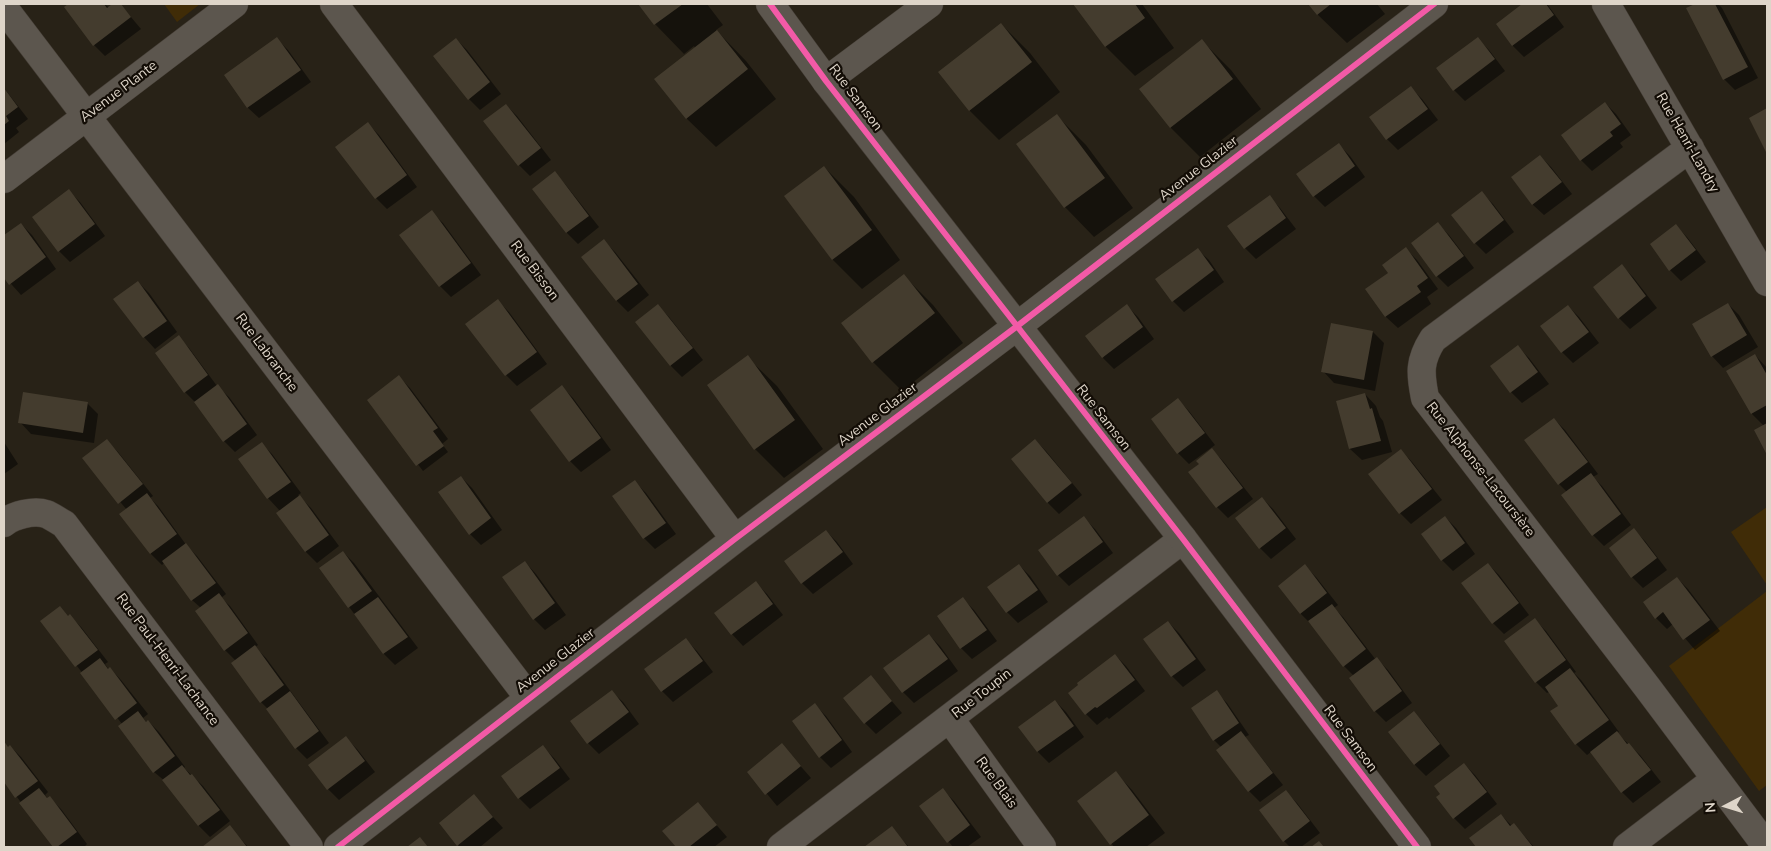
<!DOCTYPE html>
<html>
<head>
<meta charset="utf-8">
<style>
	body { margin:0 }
	#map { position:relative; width:1771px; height:851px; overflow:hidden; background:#282217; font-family:"Nunito Sans",sans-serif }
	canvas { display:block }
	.frame { position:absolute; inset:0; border:5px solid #ded5c9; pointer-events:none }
	.north { position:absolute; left:1701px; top:781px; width:50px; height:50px; -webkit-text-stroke:4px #130d06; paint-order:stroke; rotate:265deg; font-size:14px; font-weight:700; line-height:20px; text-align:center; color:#ded5c9 }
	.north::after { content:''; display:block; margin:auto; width:18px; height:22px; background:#ded5c9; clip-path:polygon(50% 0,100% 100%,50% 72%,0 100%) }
</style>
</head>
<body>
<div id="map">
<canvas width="1771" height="851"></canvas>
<div class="frame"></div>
<div class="north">N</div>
</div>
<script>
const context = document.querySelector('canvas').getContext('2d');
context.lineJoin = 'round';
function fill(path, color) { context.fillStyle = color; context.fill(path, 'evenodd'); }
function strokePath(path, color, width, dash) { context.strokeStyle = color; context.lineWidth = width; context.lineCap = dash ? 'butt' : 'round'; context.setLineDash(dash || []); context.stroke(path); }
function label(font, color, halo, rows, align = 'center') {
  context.font = font + ' "Nunito Sans",sans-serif'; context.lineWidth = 4.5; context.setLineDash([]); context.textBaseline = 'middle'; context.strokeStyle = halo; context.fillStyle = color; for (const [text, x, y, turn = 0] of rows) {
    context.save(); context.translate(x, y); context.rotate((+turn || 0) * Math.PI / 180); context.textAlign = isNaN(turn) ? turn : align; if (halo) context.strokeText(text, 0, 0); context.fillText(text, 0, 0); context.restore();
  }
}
fill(new Path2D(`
	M164 4H200L177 22Z
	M1767 507V585L1731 532Z
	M1767 591V785L1759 791 1669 666Z`), '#402c07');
fill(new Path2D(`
	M70 4H105L109 8 114 4H120L141 29 105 56 94 45 65 7Z
	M640 4H707L723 25 716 30 746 61 776 99 716 147 686 118 695 48 694 46 684 54 655 24Z
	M1074 4H1142L1174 48 1135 76 1106 47Z
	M1310 4H1377L1385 14 1347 43 1317 14Z
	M1525 4H1547L1564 27 1524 57 1513 46 1498 24Z
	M1697 4H1718L1722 8 1758 78 1735 90 1724 79 1687 9Z
	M1001 24 1030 53 1060 92 999 140 970 111 940 72Z
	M277 39 288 50 311 82 259 118 247 107Z
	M456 39 467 50 501 94 480 110 469 99Z
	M1478 39 1489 50 1505 71 1465 101 1454 90Z
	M1202 41 1231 70 1261 109 1200 157 1171 128 1141 89Z
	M4 88 28 119 16 128 19 132 4 144Z
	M1411 88 1422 99 1438 120 1398 150 1387 139Z
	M1605 103 1616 114 1631 135 1620 143 1623 147 1592 171 1581 160Z
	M506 105 517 116 551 160 530 176 519 165Z
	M1057 116 1086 145 1133 208 1094 237 1065 207Z
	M368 124 379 135 417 187 387 209 376 198 337 147Z
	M1339 145 1350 156 1365 177 1325 207 1314 196 1298 175Z
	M1540 156 1551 167 1572 194 1544 215 1532 204Z
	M824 167 854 197 900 260 862 289 832 259Z
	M554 173 565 184 599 227 578 244 567 233 534 189Z
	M69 191 80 202 105 236 70 262 59 251Z
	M1482 193 1493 204 1514 232 1486 254 1475 243Z
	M1269 197 1280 208 1296 229 1256 259 1245 248 1229 227Z
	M431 212 443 223 481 275 451 297 440 286Z
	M21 224 32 235 56 269 21 295 4 276V237Z
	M1438 224 1449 235 1474 268 1448 287 1437 276Z
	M1676 226 1687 237 1706 262 1681 281 1670 270Z
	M604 241 615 252 649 295 628 312 617 301 583 257Z
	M1197 249 1209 260 1224 282 1184 312 1173 301 1157 279Z
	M1406 249 1417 260 1438 289 1427 297 1431 304 1398 328 1386 317 1367 289 1390 273Z
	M1622 266 1633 277 1657 308 1630 329 1619 318Z
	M903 275 933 305 963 343 902 391 873 362Z
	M138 282 149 293 177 332 155 349 144 337Z
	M498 301 509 312 547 364 517 386 506 375Z
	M1728 304 1739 315 1758 347 1723 368 1712 356 1693 325Z
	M658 306 669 317 703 360 682 377 671 366 637 322Z
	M1127 306 1138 317 1154 339 1114 369 1103 358Z
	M1568 306 1579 317 1599 343 1573 363 1562 352 1542 326Z
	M1373 332 1384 343 1375 391 1334 383 1323 371Z
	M178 337 189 348 217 386 229 397 257 435 235 452 224 441 196 403 185 392Z
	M1518 347 1529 358 1549 384 1522 403 1511 392Z
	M1755 355 1767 368V452L1755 431 1764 426 1752 414 1728 371Z
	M747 357 777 386 823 449 784 478 755 449Z
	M399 377 410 388 448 439 442 444 448 452 423 471 369 400Z
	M562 387 573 398 611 450 581 472 570 461 531 410Z
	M1365 394 1376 406 1380 417 1383 421 1392 452 1362 460 1350 449 1337 402Z
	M1178 400 1189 411 1215 445 1189 464 1178 453 1152 420Z
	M87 403 98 414 94 443 31 434 20 422Z
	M1554 419 1565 430 1598 474 1593 477 1602 486 1631 525 1604 546 1593 535 1567 492 1559 484Z
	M1035 440 1046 451 1082 495 1059 514 1048 503 1013 459Z
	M107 441 118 452 153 496 150 498 158 506 187 546 197 556 226 594 221 598 230 606 258 645 255 647 266 658 329 743 307 759 296 748 268 709 261 702 236 661 225 650 201 608 192 600 165 562 162 565 151 554 121 514 127 510 84 459Z
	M4 442 18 464 4 474Z
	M261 443 272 454 301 493 298 495 311 508 339 546 317 563 306 552 278 513 280 511 268 498Z
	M1212 450 1223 461 1253 499 1228 518 1217 507 1200 464Z
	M1401 450 1412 462 1442 500 1411 524 1400 513Z
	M461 477 472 488 502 530 481 545 470 534Z
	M635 482 646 493 676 534 655 549 644 538Z
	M1262 498 1273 509 1296 539 1271 559 1260 548Z
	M1445 517 1456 528 1475 554 1453 571 1442 560Z
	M1084 518 1095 529 1113 553 1069 586 1058 575Z
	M1634 530 1645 541 1667 570 1643 588 1632 577 1610 548Z
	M826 531 837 542 853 564 813 594 802 583Z
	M343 552 354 563 418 648 395 665 384 654 321 569Z
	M525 562 536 574 566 615 545 630 534 619Z
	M1488 564 1499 575 1529 615 1504 634 1493 623Z
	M1019 565 1030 576 1048 602 1018 623 1007 612 989 587Z
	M1305 566 1316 577 1338 605 1334 608 1343 617 1376 660 1377 659 1388 670 1412 703 1386 722 1375 711 1354 676 1344 666 1312 625 1301 614 1280 586Z
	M1677 578 1688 589 1720 631 1695 650 1673 624 1667 629 1656 618Z
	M756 583 767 594 783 615 743 646 732 634 716 613Z
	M963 599 974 610 997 641 972 659 961 648Z
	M70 616 81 627 108 662 105 664 109 670 110 668 121 680 148 714 143 718 146 722 148 721 159 732 185 767 184 768 203 786 230 821 210 837 199 826 166 782 154 772 122 724 42 621Z
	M1535 620 1546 631 1576 672 1574 673 1581 680 1619 732 1617 733 1640 755 1661 782 1633 803 1622 792 1591 752 1587 755 1576 744 1552 712 1560 706 1549 692 1547 693 1536 682Z
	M1168 622 1179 633 1206 670 1183 687 1172 676Z
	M929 635 940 646 958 671 914 703 903 692Z
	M686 640 697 651 713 672 673 702 662 691Z
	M1115 655 1126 666 1145 691 1109 719 1107 717 1097 725 1086 714Z
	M871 677 902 713 876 734 865 723Z
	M611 691 623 702 639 724 599 754 588 743Z
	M1216 692 1227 703 1249 735 1245 737 1283 785 1260 802 1249 791 1222 748 1214 740Z
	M1055 701 1066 712 1084 737 1049 763 1038 752 1020 727Z
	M815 705 826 716 852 752 831 768 820 757Z
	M1414 713 1425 724 1450 756 1426 776 1415 765 1390 732Z
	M346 738 357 749 375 772 339 800 328 789Z
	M4 742 8 748 10 746 21 757 48 792 45 795 48 799 50 798 61 809 87 844 84 847H55L4 780Z
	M782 745 811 778 777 806 749 772Z
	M543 747 554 758 570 779 530 809 519 798Z
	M1464 764 1475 775 1497 804 1465 829 1454 818Z
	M1116 773 1132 790 1165 833 1146 847H1114L1079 801Z
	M943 790 954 801 981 837 967 847H953L921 807Z
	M1286 792 1297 803 1320 833 1301 847H1290L1284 841Z
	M474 796 503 828 480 847H460L458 845Z
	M698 804 727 837 714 847H677L664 831Z
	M1501 815 1512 826 1514 824 1534 847H1478L1471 838Z
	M230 827 248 847H204Z
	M891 828 909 847H866Z`), '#0007');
fill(new Path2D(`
	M68 4H104L107 8 112 4H121L131 17 93 46 64 7Z
	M638 4H683L654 25Z
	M1073 4H1135L1145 18 1105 47Z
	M1308 4H1331L1317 15Z
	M1522 4H1546L1554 15 1512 46 1496 24Z
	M1695 4H1715L1748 67 1723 80 1686 8Z
	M1001 23 1032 62 969 111 938 72Z
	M717 30 748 69 686 119 654 79Z
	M277 37 301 70 247 108 224 75Z
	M1478 37 1495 59 1453 91 1436 68Z
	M456 38 490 82 468 100 433 56Z
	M1202 39 1233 79 1170 128 1139 89Z
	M1411 86 1428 109 1386 140 1369 117Z
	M4 88 18 107 6 116 9 121 4 125Z
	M1605 102 1621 124 1610 132 1613 136 1580 161 1561 135Z
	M506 104 541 148 518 166 483 121Z
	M1767 108V154L1749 118Z
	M1057 114 1105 178 1064 208 1016 144Z
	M368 122 407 175 375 199 335 147Z
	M1339 143 1355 166 1313 197 1296 174Z
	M1540 155 1562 182 1532 205 1511 177Z
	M824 166 872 230 832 260 784 196Z
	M555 171 589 216 566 233 532 189Z
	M69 189 95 224 58 252 32 217Z
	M1482 191 1504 220 1474 244 1451 215Z
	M1270 195 1286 218 1244 249 1227 226Z
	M432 210 471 263 439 287 399 235Z
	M1438 222 1464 256 1436 277 1411 243Z
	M21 223 46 257 9 285 4 278V235Z
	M1676 224 1696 250 1669 271 1650 244Z
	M604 239 638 284 616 301 581 257Z
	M1406 247 1428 278 1417 286 1421 292 1385 317 1365 289 1388 273 1382 265Z
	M1198 248 1214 270 1172 302 1155 279Z
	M1622 264 1646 296 1618 319 1593 287Z
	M904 274 935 313 872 363 841 323Z
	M138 281 167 321 143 338 113 299Z
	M498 299 537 352 505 376 465 324Z
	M1728 303 1747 335 1711 357 1692 324Z
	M658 304 693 348 670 366 635 322Z
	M1127 304 1143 327 1102 358 1085 336Z
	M1568 305 1589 332 1561 353 1540 326Z
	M1331 323 1373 331 1364 380 1321 372Z
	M179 335 208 375 184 393 155 353Z
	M1518 345 1538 372 1510 393 1490 366Z
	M1755 354 1767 375V405L1751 414 1726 371Z
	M748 355 795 420 754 450 707 385Z
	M399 375 438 428 433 431 444 446 416 466 367 400Z
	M218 384 247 424 223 442 194 402Z
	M562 385 601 438 569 462 530 410Z
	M23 392 88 402 83 433 18 423Z
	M1365 393 1370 409 1372 408 1381 441 1349 449 1336 401Z
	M1178 398 1205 433 1177 454 1151 419Z
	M1554 418 1588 462 1558 485 1524 440Z
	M1767 423V455L1754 430Z
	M107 439 143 484 118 504 82 458Z
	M1035 439 1072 483 1047 503 1011 459Z
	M262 442 291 482 267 499 238 459Z
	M1212 448 1243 488 1216 508 1188 472 1199 464 1196 461Z
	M1401 449 1432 489 1399 514 1368 474Z
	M1591 473 1621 514 1592 536 1561 495Z
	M461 476 491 518 469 535 438 492Z
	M635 480 666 523 643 539 612 496Z
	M147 493 177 534 150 554 119 514Z
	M300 495 329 535 305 552 276 513Z
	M1262 497 1286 528 1259 549 1235 518Z
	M1084 516 1103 542 1057 576 1038 550Z
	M1445 516 1465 543 1441 561 1421 534Z
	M1634 528 1657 558 1631 578 1609 548Z
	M826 530 843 552 801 584 784 561Z
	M186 543 216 583 191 601 162 561Z
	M343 551 372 591 348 608 319 568Z
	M525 561 555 603 533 620 502 577Z
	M1488 563 1519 603 1492 624 1461 583Z
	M1019 564 1038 590 1006 613 987 587Z
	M1305 564 1327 593 1300 614 1278 586Z
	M1677 577 1710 620 1683 640 1663 612 1655 619 1643 602Z
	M756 581 773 604 731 635 714 613Z
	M219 593 248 633 224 651 195 611Z
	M378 597 408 637 383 654 354 614Z
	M963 597 987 630 960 649 937 616Z
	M1332 604 1366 649 1343 667 1308 621Z
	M60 606 68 616 70 614 98 650 75 667 40 621Z
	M1535 618 1566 660 1535 683 1504 641Z
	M1168 621 1196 659 1171 677 1143 639Z
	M929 634 948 659 902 693 883 668Z
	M686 638 703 661 661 692 644 669Z
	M255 645 284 685 260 703 231 663Z
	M1115 654 1135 680 1097 708 1095 707 1085 715 1068 693 1078 685 1077 683Z
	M1377 657 1402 691 1374 712 1349 678Z
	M100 658 108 669 110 667 137 703 115 720 80 673Z
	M1570 668 1609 720 1575 745 1550 711 1558 706 1545 687Z
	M871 675 892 701 864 724 843 698Z
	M612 690 629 712 587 744 570 721Z
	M1217 690 1239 723 1213 741 1191 708Z
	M290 691 319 731 295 749 266 709Z
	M1055 700 1074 726 1037 752 1018 727Z
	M815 703 842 740 819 758 792 721Z
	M138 711 146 722 148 720 175 756 153 773 118 726Z
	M1414 711 1440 744 1414 765 1388 732Z
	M1241 731 1273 773 1248 792 1216 750Z
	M1617 731 1627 744 1629 743 1651 770 1621 793 1590 752Z
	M346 736 365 761 327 790 308 765Z
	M4 741 8 747 10 745 38 781 15 798 4 782Z
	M782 743 801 766 765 795 747 772Z
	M543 745 560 768 518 799 501 776Z
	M1464 763 1487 792 1453 819 1436 797 1440 794 1434 786Z
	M182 765 190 775 192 774 220 810 198 826 162 780Z
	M1116 771 1149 815 1110 845 1077 801Z
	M39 788 47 798 50 796 77 832 57 847H53L19 803Z
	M943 788 970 825 947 843 919 806Z
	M1286 790 1310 821 1283 842 1259 810Z
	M474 794 493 817 457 846 439 823Z
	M698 802 717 825 689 847H676L662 831Z
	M1501 814 1510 826 1514 823 1533 847H1476L1469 838Z
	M230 825 247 847H202Z
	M892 826 908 847H864Z
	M420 837 428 847H407Z
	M1319 841 1324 847H1311Z`), '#443c2e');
const street = new Path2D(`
	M334 4 735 539
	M1606 4 1767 282
	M4 8 529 698
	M826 81 929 4
	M1690 148 1433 339C1419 361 1420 373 1425 398L1647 687 1767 847
	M4 179 234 4
	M4 523C13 515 34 510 46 514 52 516 58 521 64 524L309 847
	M950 719 1042 847
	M338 847 735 539 1016 327 1434 4
	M781 847 1183 539
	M1627 847 1716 779`);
const secondary = new Path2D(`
	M770 4 826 81 1183 539 1417 847`);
strokePath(street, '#423b33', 29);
strokePath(secondary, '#423b33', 29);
strokePath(street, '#5c564e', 28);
strokePath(secondary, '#5c564e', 28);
strokePath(new Path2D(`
	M770 4 826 81 1183 539 1417 847
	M338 847 735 539 1016 327 1434 4`), '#f35aa7', 6);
label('14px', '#ded5c9', '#130d06', [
	["Avenue Plante",119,92,-37],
	["Rue Samson",855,98,53],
	["Rue Henri-Landry",1687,143,60],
	["Avenue Glazier",1199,169,-38],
	["Rue Bisson",534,271,53],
	["Rue Labranche",266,353,53],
	["Avenue Glazier",878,415,-37],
	["Rue Samson",1103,418,52],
	["Rue Alphonse-Lacoursière",1480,470,52],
	["Rue Paul-Henri-Lachance",167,660,53],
	["Avenue Glazier",556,661,-38],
	["Rue Toupin",982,694,-38],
	["Rue Samson",1350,739,53],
	["Rue Blais",996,783,54]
]);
</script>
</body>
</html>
